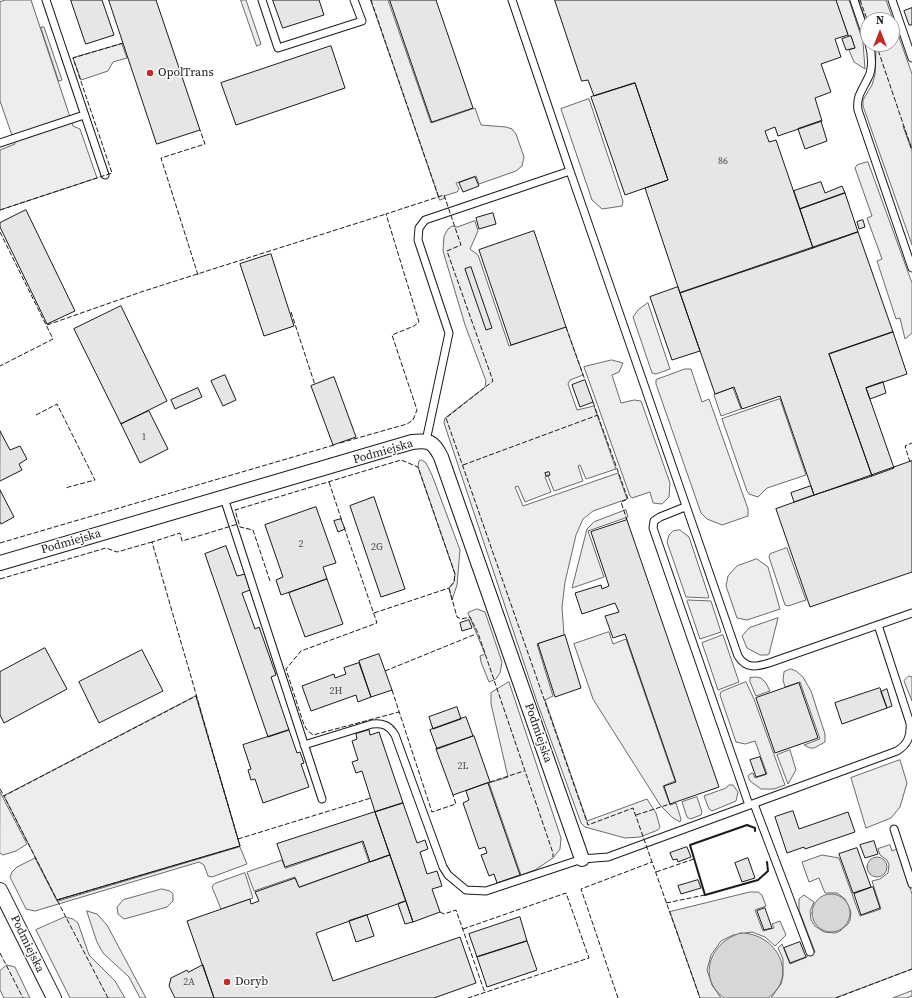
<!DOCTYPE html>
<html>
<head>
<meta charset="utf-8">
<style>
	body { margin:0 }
	#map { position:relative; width:912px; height:998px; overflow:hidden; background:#fff; font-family:"Source Serif 4",serif }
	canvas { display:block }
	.north { position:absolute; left:860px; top:12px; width:40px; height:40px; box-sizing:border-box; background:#fff; border:1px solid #a3a3a3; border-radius:50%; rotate:0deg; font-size:11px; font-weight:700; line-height:16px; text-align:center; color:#1a1a1a }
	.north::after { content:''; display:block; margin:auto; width:14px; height:18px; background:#c62828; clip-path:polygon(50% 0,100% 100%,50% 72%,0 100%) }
</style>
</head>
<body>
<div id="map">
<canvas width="912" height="998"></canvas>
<div class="north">N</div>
</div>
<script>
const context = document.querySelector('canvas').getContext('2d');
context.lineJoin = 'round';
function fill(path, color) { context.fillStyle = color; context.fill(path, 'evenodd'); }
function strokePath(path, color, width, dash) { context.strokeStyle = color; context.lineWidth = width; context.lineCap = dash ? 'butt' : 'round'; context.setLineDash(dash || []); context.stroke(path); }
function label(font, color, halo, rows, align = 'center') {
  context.font = font + ' "Source Serif 4",serif'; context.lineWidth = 3; context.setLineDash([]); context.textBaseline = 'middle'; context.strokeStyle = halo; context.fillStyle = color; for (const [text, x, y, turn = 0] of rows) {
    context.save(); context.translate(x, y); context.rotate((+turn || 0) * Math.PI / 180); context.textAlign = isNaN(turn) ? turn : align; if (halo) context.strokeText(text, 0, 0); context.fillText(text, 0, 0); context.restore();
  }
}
const built = new Path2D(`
	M6 0H31L73 126 80 129 97 178 0 210V150L15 144 0 101V2Z
	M241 0H246L261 44 257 46Z
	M371 0H388L431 123 475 108 481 125 506 127 512 129 516 134 524 157 522 166 516 171 479 184 476 176 456 183 459 189 457 192 444 196 445 198 440 200Z
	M836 0H849L863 42 865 69 854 62 849 50 855 48 851 36H849Z
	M859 0H886L912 74V148L903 126 912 151V245L863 106V100L872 85 875 75 876 51 874 44H892V20H868V27Z
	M41 27H44L62 80 59 81Z
	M122 44 127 58 113 62 108 71 81 80 73 58Z
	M589 99 623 201 622 206 602 209 592 200 561 109Z
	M868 162 912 283V333L905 339 900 318 896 319 877 261 882 259 867 218 872 216 855 168 857 165Z
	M475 221 478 231 470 249 478 255 509 346 566 327 583 375 570 380 568 384 577 410 594 406 616 469 586 479 580 465 578 466 583 481 554 491 548 476 545 477 551 492 525 502 518 486 515 487 523 506 618 473 627 499 593 511 583 519 576 535 565 582 562 607 564 635 537 644 553 696 545 700 587 821 647 799 656 813 660 827 658 830 640 837 625 838 585 827 581 823 537 702 444 423 445 418 485 387 486 381 465 325 443 251 444 236 448 229 452 226 457 227Z
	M648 303 670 369 656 374 652 373 633 317 638 310Z
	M612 360 623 363 619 372 612 375 621 403 634 400 641 401 670 483 669 497 662 504 653 503 650 492 632 498 630 496 584 367Z
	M685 369H691L702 402 709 399 748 509V516L722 525 707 519 701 513 656 384V380Z
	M733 388 741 409 721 416 714 395Z
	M780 399 806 475 767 488 758 497 749 494 747 491 722 419Z
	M422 460 426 463 432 475 460 550 457 585 452 600 449 588 454 582 455 574 418 467 419 461Z
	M626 510 628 517 588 531 604 577 572 588 587 529 594 522Z
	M680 530 689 537 709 597 708 598 686 597 667 542 669 535 673 531Z
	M787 548 806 600 788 606 785 605 769 557 770 554Z
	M757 559 768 567 780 609 747 620 737 618 726 586 728 576 737 566Z
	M688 600 711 601 721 632 700 639 687 601Z
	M477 609 485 612 502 662 500 673 496 679 489 682 481 662 480 656 485 654 468 613Z
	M778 618 769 654 767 655H760L747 648 742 636 749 628Z
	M609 632 613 644 626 639 675 781 663 786 670 805 676 803 681 819 680 822 673 818 660 805 593 699 574 644Z
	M723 635 739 682 718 690 702 643Z
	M791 669 796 671 803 677 811 691 825 734V742L814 748H810L804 745 820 739 800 682 785 687 783 680 784 672Z
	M909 676 912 677V701L904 681Z
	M756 677 761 678 766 683 770 691 756 696 750 682V678Z
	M509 682 561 838 560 849 553 858 535 870 521 875 489 783 508 777 491 704V693Z
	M746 682 754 699 785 785 774 789H761L750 781 748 776 750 774 753 773 755 778 767 774 755 741 745 744 736 742 720 695 721 692Z
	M196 696 240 846 57 900 4 796Z
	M790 750 796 770 788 784 777 755Z
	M900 760 907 783 900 807 891 818 866 828 851 778Z
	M729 785H733L738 792 736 801 712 811 709 809 704 796 726 788Z
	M0 792 27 844 16 851 3 855 0 853Z
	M697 797 702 812 701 815 690 819 687 817 682 802Z
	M362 842 369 862 299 887 295 877 254 891 247 872 282 860 285 868Z
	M890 845 892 851 897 849 912 894V969L835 998H771L781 984 783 976V959L778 948 782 944 790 964 807 957V955L815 952 799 910V899L804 895 814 902 810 911 811 920 815 926 824 932 835 933 840 931 848 924 850 920 851 912 845 899 837 893H825L819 878 809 882 802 862 822 855 839 858 860 916 881 909 872 881 880 879 888 873 889 865 887 860 880 855 878 849Z
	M240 847 247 864 212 877 208 876 204 865 199 862 35 911 26 909 10 877 12 872 17 867 35 858 57 901Z
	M245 873 253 898 221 909 212 887 214 884Z
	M162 889 170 891 173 894V901L167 907 128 918 124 919 118 914 117 907 123 900Z
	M750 892H758L762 895 766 906 755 910 763 931 774 928 772 924 780 921 786 935 775 946 765 937 752 932 733 935 721 941 711 955 707 970 712 985 721 998H700L670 912Z
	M87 911 97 914 107 925 146 998H140L129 977 103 953 97 942Z
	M65 917 73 919 78 923 89 955 115 981 125 998H70L36 930Z
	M7 965 15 967 30 998H4L0 990V971Z
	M912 991V996L906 998H893Z`);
fill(built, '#ededed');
strokePath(built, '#6a6a6a', 1);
const water = new Path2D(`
	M867 867a10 10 0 1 1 20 0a10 10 0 1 1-20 0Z
	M812 913a19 19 0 1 1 38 0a19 19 0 1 1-38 0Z
	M741 933C777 933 799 976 768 998H724C696 977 711 941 741 933Z`);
fill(water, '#d7d7d7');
strokePath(water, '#6a6a6a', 1);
const building = new Path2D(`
	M71 0H102L114 35 86 44Z
	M109 0H156L200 130 157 144Z
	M273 0H319L324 15 283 28Z
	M390 0H436L473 108 432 122Z
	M555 0H836L848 35 835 39 841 57 821 64 831 92 815 98 822 121 778 136 775 127 765 131 769 142 776 140 813 248 680 293 645 188 668 180 635 83 594 96 588 80 582 81Z
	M912 8V25H909L904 11Z
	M851 36 855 48 846 50 842 39Z
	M331 46 345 88 236 125 221 83Z
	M635 83 668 180 625 195 591 97Z
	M821 121 827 141 805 149 798 129Z
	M475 177 479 186 463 192 459 183Z
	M821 182 825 193 842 186 845 193 800 209 794 191Z
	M845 193 858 232 813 248 800 209Z
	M26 210 75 311 47 324 0 227V223Z
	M493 213 496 224 479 229 476 218Z
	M863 220 865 227 859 229 857 222Z
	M534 231 566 327 511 345 479 250Z
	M858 232 893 332 829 354 872 476 814 495 780 396 742 409 734 387 715 394 680 293Z
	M271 254 294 326 264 336 240 264Z
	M471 267 492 328 486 330 465 269Z
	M678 287 700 351 672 360 650 297Z
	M121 306 167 401 121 424 74 329Z
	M893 332 907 374 866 388 894 468 872 476 829 354Z
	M225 375 236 400 223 406 211 381Z
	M334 377 356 437 333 445 311 386Z
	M585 380 593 402 580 407 572 385Z
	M883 382 886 393 870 399 866 388Z
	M198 388 202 397 175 409 171 400Z
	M149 411 168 449 140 463 121 424Z
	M0 431 10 450 20 446 27 459 19 464 22 470 0 481Z
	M912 461V572L810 607 776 509Z
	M549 472 550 475 546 476 545 473Z
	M811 486 814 495 794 502 791 493Z
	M0 490 14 517 1 524 0 522Z
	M374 497 405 589 381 597 350 506Z
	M316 507 336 563 323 567 327 579 281 595 276 580 283 577 265 525Z
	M341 519 345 529 338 532 334 521Z
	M627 520 719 787 670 804 664 786 676 782 625 634 613 638 605 616 619 612 615 603 582 614 575 593 601 585 602 589 609 586 591 532Z
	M226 546 237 576 245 574 250 590 242 593 255 629 259 627 276 675 271 677 289 730 268 737 205 554Z
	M327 579 343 624 305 637 289 593Z
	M469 620 472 628 462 631 460 623Z
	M565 635 581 688 555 697 538 644Z
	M45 648 67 689 4 723 0 715V672Z
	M142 650 163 691 99 723 79 682Z
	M379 654 392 690 371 697 359 661Z
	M359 663 371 697 358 702 356 695 311 711 302 686 334 674 335 678 346 674 344 668Z
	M799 683 818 738 775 753 756 698Z
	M880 688 887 708 842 724 835 703Z
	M887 689 892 706 887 708 881 692Z
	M457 707 461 719 433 729 429 717Z
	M466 717 473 736 437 749 430 730Z
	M289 730 297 753 300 752 304 763 301 764 309 787 263 803 255 779 251 780 248 770 251 769 243 745Z
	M369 730 370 735 379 732 403 803 375 812 362 771 356 773 352 762 358 760 352 741 357 739 356 734Z
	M474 736 490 782 453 795 436 749Z
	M760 757 766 774 756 777 750 760Z
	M488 783 520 875 497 883 494 874 489 876 481 855 487 853 485 847 479 849 463 803 469 800 466 791Z
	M403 803 417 843 425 840 428 849 420 852 427 874 437 871 442 886 432 889 440 912 413 922 375 812Z
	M793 811 799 829 848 812 855 832 805 849 804 847 787 853 775 817Z
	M375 812 390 855 370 862 363 841 285 867 277 844Z
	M874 841 878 854 865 858 860 845Z
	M687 847 691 857 678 862 677 859 673 860 670 853Z
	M857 848 871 887 853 893 839 854Z
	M390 855 406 901 316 933 333 981 460 937 476 983 434 998H214L187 921 250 899 251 904 259 901 255 892 295 878 299 887Z
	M748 858 755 878 742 882 735 863Z
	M698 880 701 888 681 894 678 886Z
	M873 887 880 908 861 915 854 894Z
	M406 901 413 922 405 924 398 904Z
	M765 908 772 928 764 930 757 911Z
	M367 915 374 936 356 942 349 921Z
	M520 917 527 941 477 957 469 934Z
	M527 941 537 970 487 987 477 957Z
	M800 942 806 957 790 963 784 948Z
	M203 965 214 998H175L169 986 171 978 187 970 188 972Z`);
fill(building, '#e6e6e6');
strokePath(building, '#1a1a1a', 1);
const service = new Path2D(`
	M46 0 105 175
	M262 0 278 48 362 21 354 0
	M854 0 868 41
	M892 0 912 58
	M869 44C872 54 873 69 868 78 862 91 856 96 858 110L912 268
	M0 143 84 115
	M570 171 738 656C746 669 756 667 769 663L912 613
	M426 441 449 333 418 240 419 228 425 220 570 171 512 0
	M224 498 322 799
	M685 507 660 517 654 521 653 528 749 805
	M304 745 372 724C383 723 389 725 395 735L443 867 448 875 466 890 486 891 582 859 608 857 897 751C908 744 911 736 910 723L878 625
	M754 804 810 952
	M894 829 912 884`);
const minor = new Path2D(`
	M0 563 412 442C429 440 433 441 441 457L582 859
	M0 890 54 998`);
strokePath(service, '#1a1a1a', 9);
strokePath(minor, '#1a1a1a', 16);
strokePath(service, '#fff', 7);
strokePath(minor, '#fff', 14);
strokePath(new Path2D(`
	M371 0 439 198
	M860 0 868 22
	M876 44 912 150
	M0 210 112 173 73 58 123 43
	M0 232 53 339 0 366
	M198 275 161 158 205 144 200 130
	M291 312 315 385
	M47 325 144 291 386 214
	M566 327 585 380
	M593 402 628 499 621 502 627 520
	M36 415 57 404 95 480 65 488
	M340 443 407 424 413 420 417 410 392 335 414 326 419 322 386 214 444 195 461 245 447 251 493 381 446 418 588 825 633 808 700 998
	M910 462 905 446 912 443
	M463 465 598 415
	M329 482 342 521
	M344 527 377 623 301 651 286 669 304 725 307 730 313 735 399 712
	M0 543 334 445
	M0 579 106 548 117 552 152 542V543
	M270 581 253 530 240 527 235 510 401 460 418 467 455 574 454 582 449 588 457 617 461 619 470 617 478 633 553 853V857
	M374 613 449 588
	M385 671 476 634
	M392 690 432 812 456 804 453 795
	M196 696 240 846 57 900 4 796Z
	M490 782 524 771
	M0 789 4 796
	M636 815 670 804
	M238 839 371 798
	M656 872 694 859
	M666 903 705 895
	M440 912 444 914 456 910 485 993
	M463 929 566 893 589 958 468 998
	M0 953 23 998
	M108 998 57 900 240 846 152 542 180 533 182 541 238 524
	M618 998 581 889 652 862
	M836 998 912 969`), '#1a1a1a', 1, [5, 2]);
strokePath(new Path2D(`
	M755 831V828L747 825 690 845 705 895 758 880 768 871 767 862`), '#1a1a1a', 2);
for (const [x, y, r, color] of [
	[150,73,4,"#c62828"],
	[227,982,4,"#c62828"]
]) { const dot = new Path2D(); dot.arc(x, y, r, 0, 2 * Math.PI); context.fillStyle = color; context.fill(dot); strokePath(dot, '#fff', 1.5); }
label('10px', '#4d4d4d', null, [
	["86",723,161],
	["1",144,437],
	["2",301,544],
	["2G",377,547],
	["2H",336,691],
	["2L",463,766],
	["2A",189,982]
]);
label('12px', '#1a1a1a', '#fff', [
	["OpolTrans",158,73],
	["Doryb",235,982]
], 'left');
label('12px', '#1a1a1a', '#fff', [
	["Podmiejska",383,452,-16],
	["Podmiejska",71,542,-16],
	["Podmiejska",538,733,71],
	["Podmiejska",27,944,64]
]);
</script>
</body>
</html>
